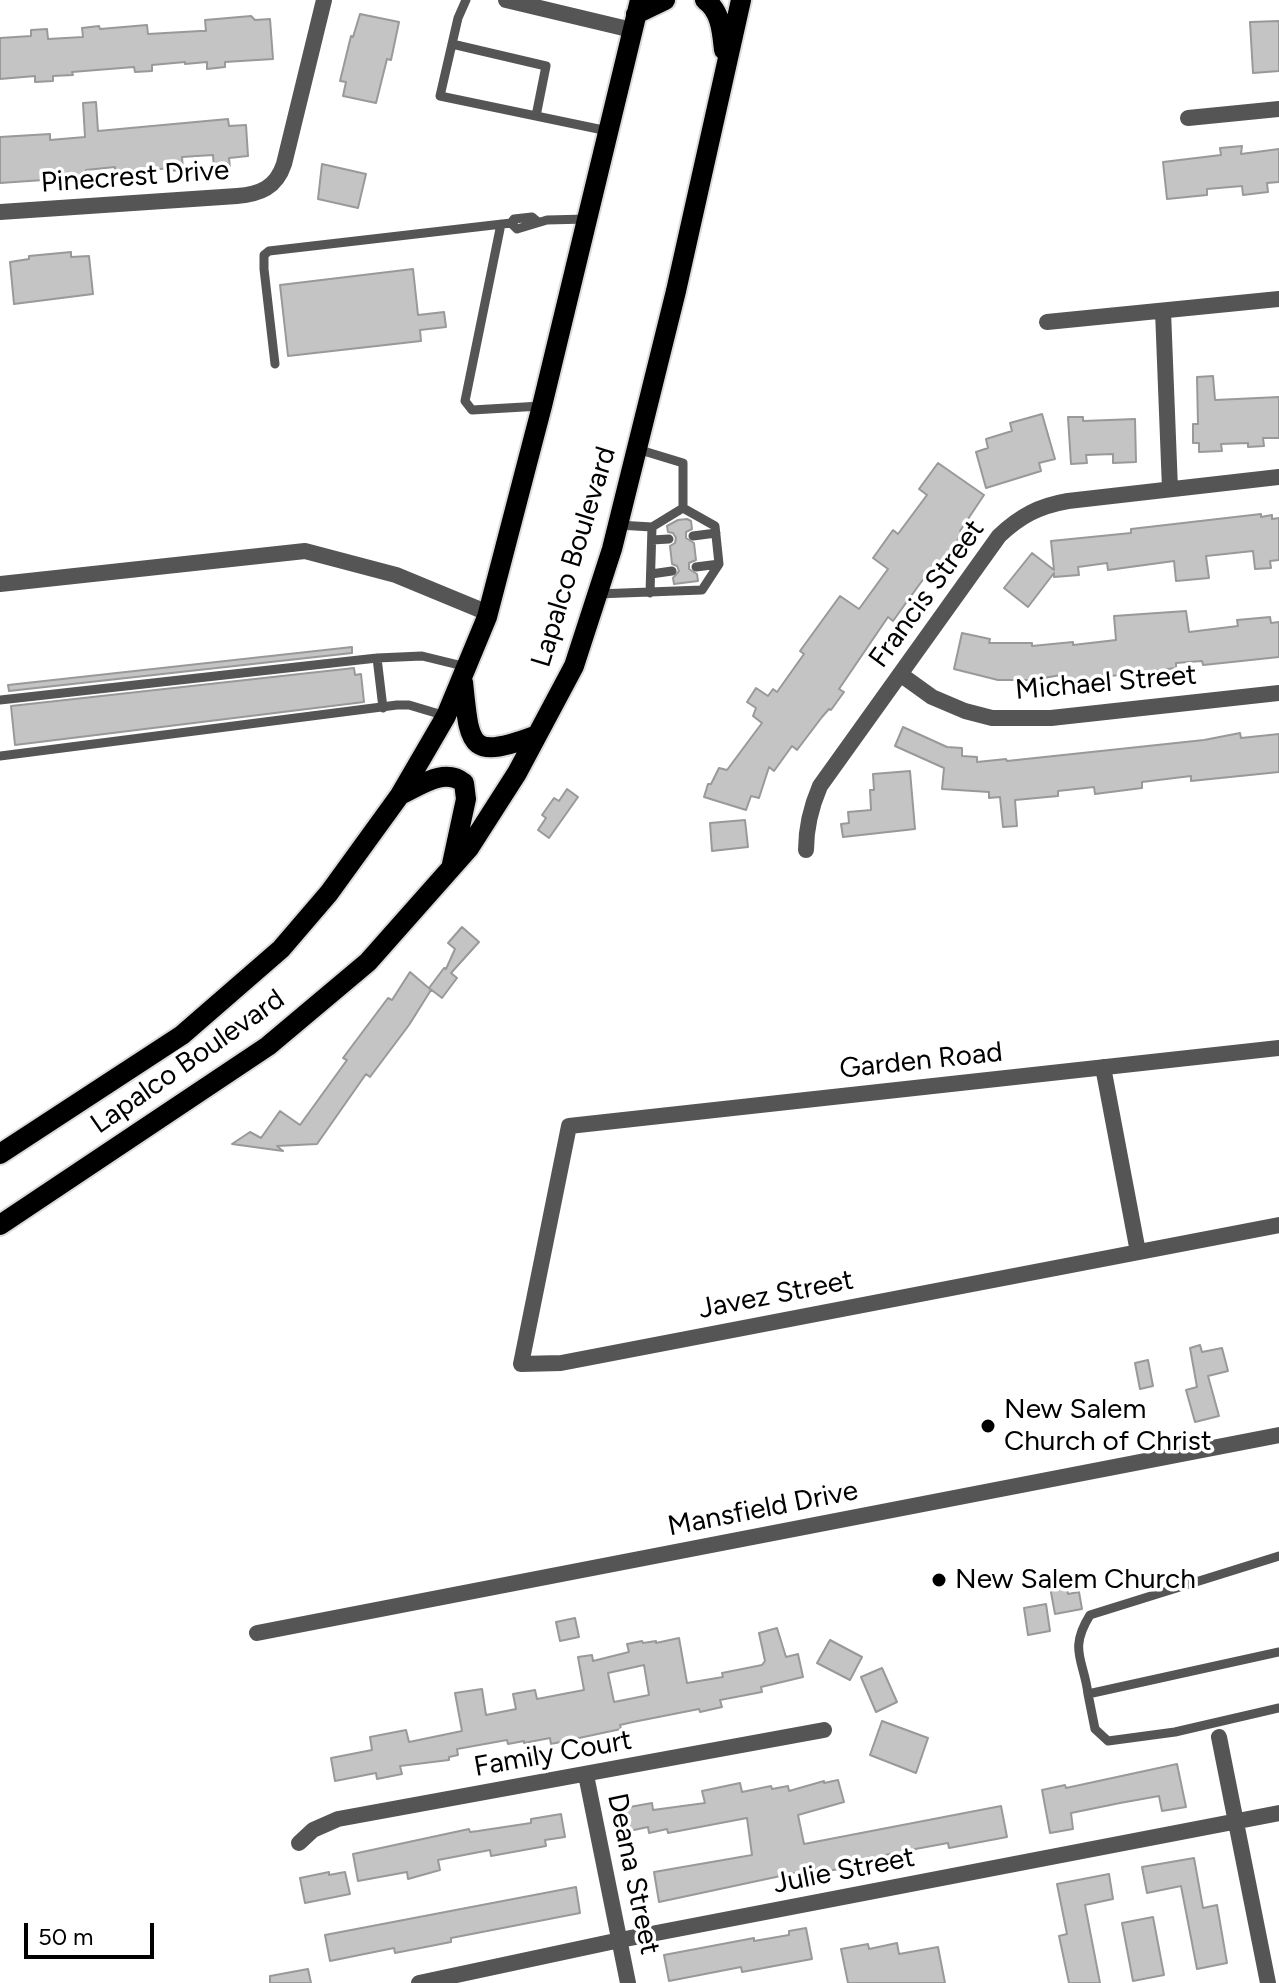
<!DOCTYPE html>
<html>
<head>
<meta charset="utf-8">
<style>
	body { margin:0 }
	#map { position:relative; width:1279px; height:1983px; overflow:hidden; background:#fff; font-family:Figtree,sans-serif }
	canvas { display:block }
	.scale { position:absolute; left:24px; top:1923px; width:130px; height:36px; box-sizing:border-box; border:4px solid #000; border-top:0; padding-left:10px; font-size:24px; line-height:28px; white-space:nowrap; color:#000; -webkit-text-stroke:6px #fff; paint-order:stroke }
</style>
</head>
<body>
<div id="map">
<canvas width="1279" height="1983"></canvas>
<div class="scale">50 m</div>
</div>
<script>
const context = document.querySelector('canvas').getContext('2d');
context.lineJoin = 'round';
function fill(path, color) { context.fillStyle = color; context.fill(path, 'evenodd'); }
function strokePath(path, color, width, dash) { context.strokeStyle = color; context.lineWidth = width; context.lineCap = dash ? 'butt' : 'round'; context.setLineDash(dash || []); context.stroke(path); }
function label(font, color, halo, rows, align = 'center') {
  context.font = font + ' Figtree,sans-serif'; context.lineWidth = 7; context.setLineDash([]); context.textBaseline = 'middle'; context.strokeStyle = halo; context.fillStyle = color; for (const [text, x, y, turn = 0] of rows) {
    context.save(); context.translate(x, y); context.rotate((+turn || 0) * Math.PI / 180); context.textAlign = isNaN(turn) ? turn : align; if (halo) context.strokeText(text, 0, 0); context.fillText(text, 0, 0); context.restore();
  }
}
const building = new Path2D(`
	M360 14 399 22 391 60 387 59 376 103 343 96 346 82 340 81 351 36 353 37Z
	M251 16 255 20 270 19 273 59 225 62V67L207 69V62L185 64V62L152 65V71L135 72 134 67 72 72 73 75 53 76V81L35 82V76L0 79V38L31 36V30L47 29 48 39 83 37 82 28 99 26 100 29 147 25 148 34 200 31H206L205 20Z
	M1279 21V71L1253 73 1250 22Z
	M96 102 98 131 228 119 229 126 246 125 248 156 229 158 230 168 214 169 213 155 182 157 183 170 168 171V168L115 175V167L86 170 87 177 0 183V137L50 134V140L85 137 83 103Z
	M1242 146 1241 154 1279 149V182L1267 183 1268 192 1243 195 1242 186 1207 189V195L1167 199 1163 162 1221 155 1220 148Z
	M322 164 366 174 358 208 318 199Z
	M71 252V257L89 256 93 294 14 304 10 262 29 259V256Z
	M413 269 418 315 444 312 446 327 420 330 421 341 288 356 280 285Z
	M1213 376 1215 400 1279 397V438H1263L1264 446 1248 447V443L1221 444 1222 451 1199 452V443H1193V424H1198L1197 377Z
	M1042 414 1055 459 1039 463 1041 471 986 488 976 452 988 448 986 439 1012 431 1010 423Z
	M1068 417H1083V421L1135 419 1136 462 1113 463V454L1086 455 1087 463 1071 464Z
	M938 463 984 495 960 531 963 533 930 577 927 574 893 621 888 617 839 689 844 692 831 710 829 709 822 717 797 750 792 746 774 771 769 767 759 798 751 796 746 810 704 797 708 784H711L719 768 727 770 762 723 753 716 756 708 747 702 756 688 768 696 773 689 777 692 804 654 800 651 840 596 859 609 888 569 873 558 893 530 898 534 927 495 919 489Z
	M1261 514V517L1272 515V519L1279 518V560L1270 561 1271 568 1255 569 1253 551 1206 556 1209 578 1176 581 1174 561 1108 570 1107 563 1078 567 1079 575 1054 577V573L1028 607 1004 588 1032 553 1054 570 1051 541 1131 533V529Z
	M687 519 691 521 692 529 686 532V538L694 543 696 560 689 563V569L697 574 698 581 674 584 673 578 679 571 677 566 672 564 670 546 675 543 676 538 673 533 668 532 667 526 678 520Z
	M1186 611 1189 632 1238 626 1237 620 1270 617 1271 623 1279 622V657L1213 664 1203 665 1202 661 1176 663V668L1062 682 1061 675 1032 680H998L954 669 962 633 990 639 989 643H1032V646L1073 642V645L1116 640 1114 616Z
	M352 647V653L9 691 8 685Z
	M354 668 355 675 361 674 364 702 15 745 11 706Z
	M903 727 947 747 962 748V756L977 757V762L1006 759 1007 761 1204 740 1240 733 1241 738 1279 734V772L1191 781V776L1142 782V788L1095 794 1094 787 1058 791V796L1015 800 1017 826 1003 827 1000 797 989 798V792L942 789 944 768 895 746Z
	M910 771 915 829 843 837 841 824 849 823 848 812 871 810 870 790H874L873 774Z
	M567 789 578 797 549 838 538 830 546 818 542 815 554 798 559 801Z
	M745 820 748 847 712 851 710 823Z
	M462 927 479 942 451 973 457 978 442 998 429 988 444 968 446 969 455 949 448 943Z
	M410 972 431 990 409 1025 370 1077 366 1074 317 1144 277 1146 283 1151 232 1144 250 1132 261 1138 280 1111 300 1125 347 1060 343 1058 388 998 392 1000Z
	M1200 1345 1202 1352 1222 1348 1228 1371 1208 1376 1219 1416 1195 1422 1186 1390 1197 1387 1190 1348Z
	M1148 1360 1153 1386 1140 1389 1135 1363Z
	M1064 1574 1068 1594 1079 1592 1082 1609 1055 1614 1048 1576Z
	M1046 1604 1050 1631 1028 1635 1024 1608Z
	M575 1618 579 1637 560 1641 556 1622Z
	M777 1628 786 1657 798 1654 803 1677 761 1687 762 1692 720 1700 722 1707 700 1712 699 1709 633 1722 620 1725 621 1729 551 1744 550 1738 524 1743V1741L508 1744 507 1740 457 1749 458 1755 449 1757V1760L400 1766 402 1774 377 1779 376 1773 335 1781 331 1758 372 1750 370 1737 406 1730 409 1742 462 1731 455 1693 482 1689 486 1715 516 1709 513 1694 535 1690 537 1699 584 1690 578 1657 592 1655 593 1661 629 1652 627 1644 642 1641 643 1643 656 1641V1643L679 1638 687 1683 723 1677 722 1673 762 1665 765 1661 759 1633ZM644 1665 649 1695 614 1702 608 1673Z
	M830 1640 862 1657 850 1680 817 1663Z
	M882 1668 897 1702 876 1712 861 1677Z
	M882 1721 928 1738 916 1773 870 1755Z
	M1177 1764 1186 1807 1162 1811 1159 1796 1120 1803 1071 1813 1073 1829 1050 1833 1042 1790 1065 1785 1066 1788Z
	M838 1780 844 1802 798 1815 804 1844 1001 1806 1007 1837 949 1848 948 1843 899 1852 862 1860V1865L805 1875 804 1871 659 1902 654 1872 752 1855 747 1818 668 1833 667 1829 649 1833 648 1827 629 1831 624 1808 652 1803 653 1810 705 1803 702 1791 740 1783 742 1792 771 1786 772 1789 788 1786 789 1791 824 1781V1783Z
	M561 1814 565 1837 545 1840 546 1846 491 1856 490 1850 438 1860 440 1870 408 1879 407 1872 358 1881 353 1854 469 1829 470 1832 478 1831 531 1823V1819Z
	M1194 1858 1203 1908 1217 1905 1227 1963 1197 1969 1181 1886 1147 1893 1142 1867Z
	M329 1872V1875L345 1872 350 1894 305 1903 300 1878Z
	M1109 1874 1113 1899 1085 1905 1100 1983H1069L1059 1936 1067 1934 1057 1884Z
	M576 1887 580 1913 451 1938V1942L395 1953 394 1948 330 1961 325 1935Z
	M1153 1917 1164 1975 1133 1981 1122 1923Z
	M806 1928 812 1959 742 1972 741 1967 669 1981 664 1955 754 1938V1941L789 1935V1931Z
	M897 1943 899 1954 938 1947 945 1983H848L841 1949 868 1944 869 1949Z
	M308 1969 311 1983H270V1976Z`);
fill(building, '#c4c4c4');
strokePath(building, '#999', 2);
const primary = new Path2D(`
	M705 0C721 11 722 32 724 50
	M636 14 665 0
	M463 682C470 747 468 761 537 735
	M400 795C420 786 444 767 464 783L466 799 452 864
	M0 1154 182 1035 281 949 329 893 400 795 446 716 487 617 542 406 640 0
	M0 1225 268 1046 368 962 469 848 517 773 574 666 612 549 676 291 741 0`);
strokePath(primary, '#dbdbdb', 24);
strokePath(new Path2D(`
	M466 0 458 18 440 96 608 131
	M452 44 546 66 536 116
	M511 223 517 229 547 220 587 219
	M501 224 465 401 472 410 541 406
	M275 364 264 269V255L269 251 511 223 514 219 532 217 538 222
	M618 525 652 527 683 508
	M693 536 716 533
	M652 540 669 539
	M696 567 719 564
	M651 574 672 571
	M650 593 652 527
	M597 594 702 590 719 564 715 526 683 508V463L637 449
	M0 700 377 658
	M383 708 377 658 422 656 467 667
	M0 756 397 705H409L446 716
	M1279 1652 1088 1694 1095 1729 1108 1741 1175 1732 1279 1708
	M1088 1694C1084 1660 1068 1650 1090 1615L1279 1556`), '#555', 9);
strokePath(new Path2D(`
	M506 0 632 30
	M1188 118 1279 109
	M0 212 237 196C260 194 276 188 284 164L324 0
	M1163 311 1170 489
	M1047 322 1279 299
	M0 584 305 551 396 575 488 613
	M900 674 932 697 965 711 992 718H1051L1279 693
	M806 850C806 826 811 807 820 786L999 536C1020 516 1039 506 1068 501L1279 477
	M1279 1048 569 1126 521 1364 561 1363 1279 1225
	M1103 1067 1138 1252
	M257 1633 1279 1435
	M1219 1737 1268 1983
	M586 1775 628 1983
	M299 1843 313 1830 338 1819 824 1730
	M419 1983 620 1940 1279 1813`), '#555', 16);
strokePath(primary, '#000', 20);
for (const [x, y, r, color] of [
	[988,1426,8,"#000"],
	[939,1580,8,"#000"]
]) { const dot = new Path2D(); dot.arc(x, y, r, 0, 2 * Math.PI); context.fillStyle = color; context.fill(dot); strokePath(dot, '#fff', 3); }
label('28px', '#000', '#fff', [
	["Pinecrest Drive",135,177,-4],
	["Lapalco Boulevard",574,557,-73],
	["Francis Street",927,594,-54],
	["Michael Street",1106,683,-5],
	["Garden Road",921,1061,-6],
	["Lapalco Boulevard",188,1062,-35],
	["Javez Street",776,1295,-11],
	["Mansfield Drive",763,1509,-11],
	["Family Court",553,1754,-10],
	["Julie Street",844,1871,-11],
	["Deana Street",633,1874,78]
]);
label('28px', '#000', '#fff', [
	["New Salem",1004,1410],
	["Church of Christ",1004,1442],
	["New Salem Church",955,1580]
], 'left');
</script>
</body>
</html>
